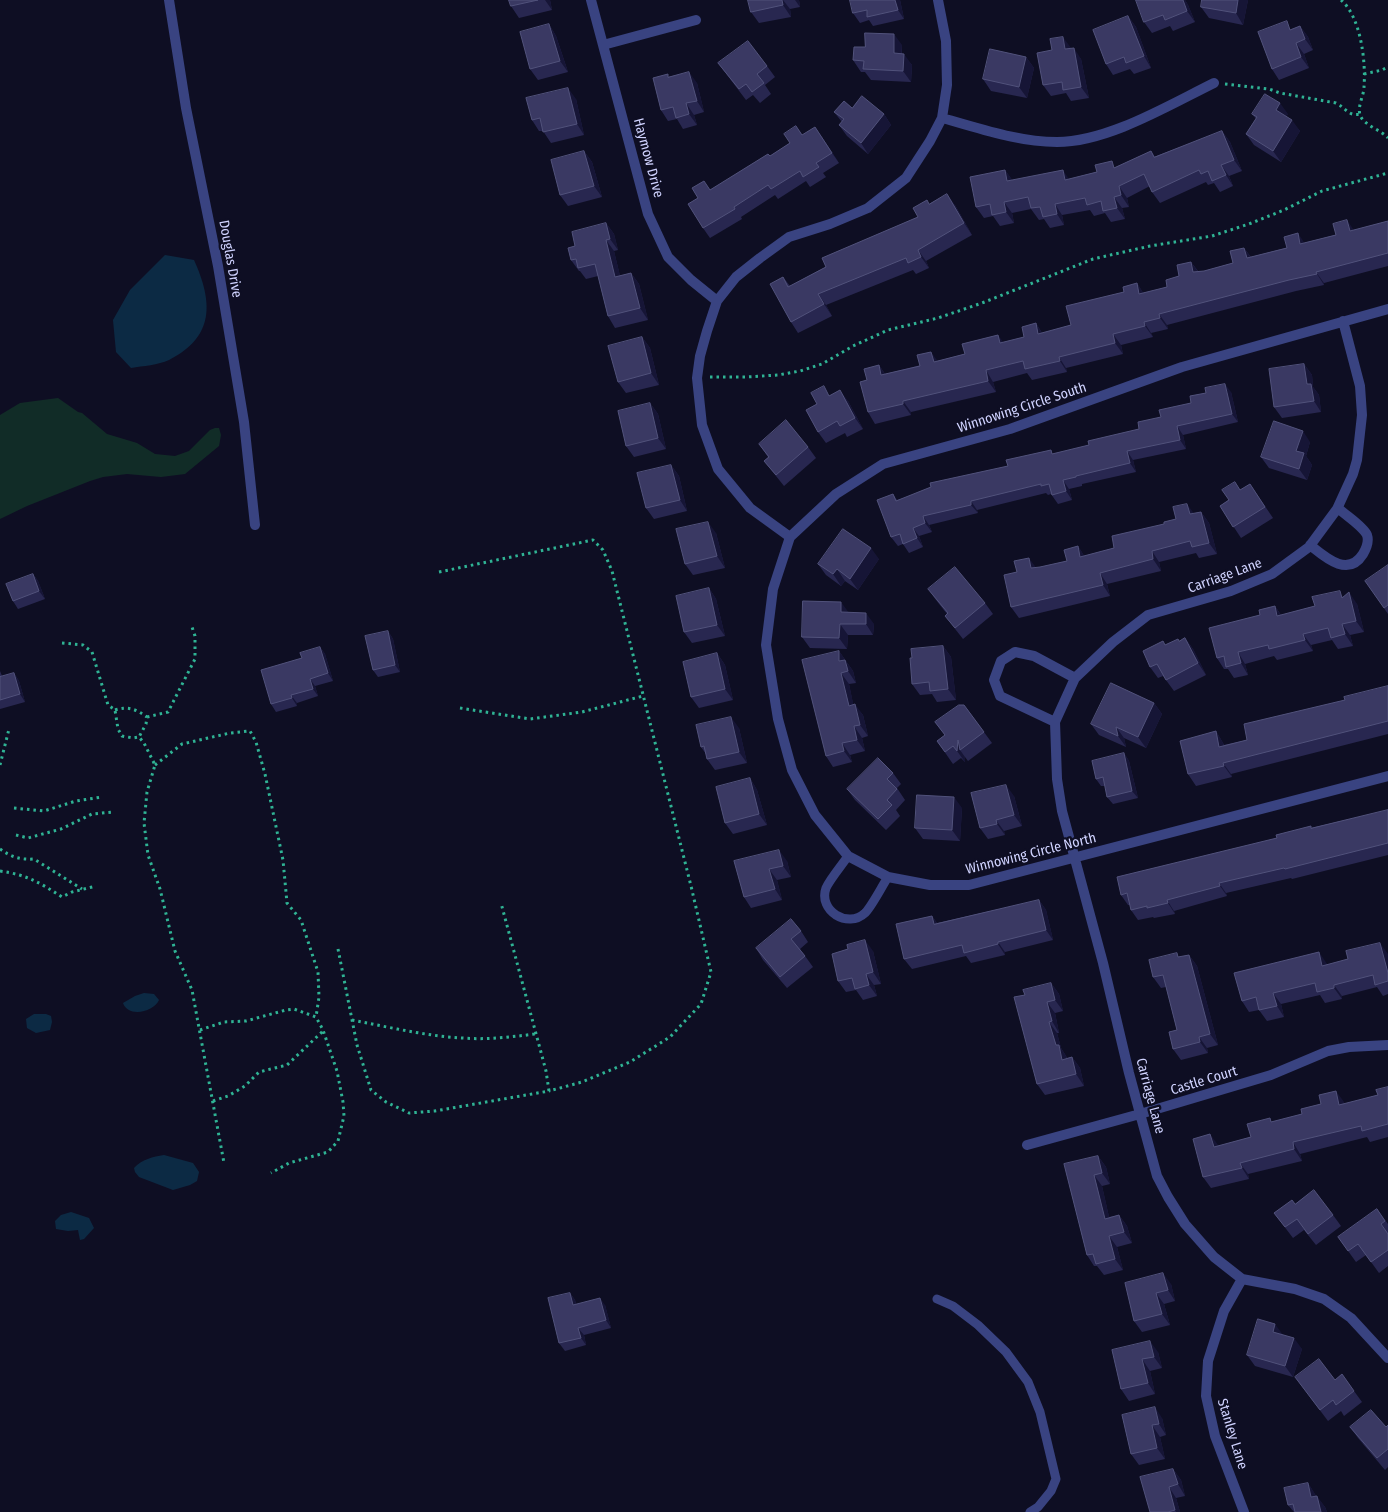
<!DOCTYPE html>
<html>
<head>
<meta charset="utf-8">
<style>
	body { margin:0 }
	canvas { display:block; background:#0e0e23 }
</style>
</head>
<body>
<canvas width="1388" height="1512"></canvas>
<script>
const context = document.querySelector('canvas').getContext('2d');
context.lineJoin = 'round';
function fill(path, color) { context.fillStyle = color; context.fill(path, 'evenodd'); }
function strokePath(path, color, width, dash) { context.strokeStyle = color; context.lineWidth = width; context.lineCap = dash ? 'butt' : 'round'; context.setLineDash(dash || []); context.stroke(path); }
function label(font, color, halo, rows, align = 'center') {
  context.font = font + ' "Fira Sans Condensed",sans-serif'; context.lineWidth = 4.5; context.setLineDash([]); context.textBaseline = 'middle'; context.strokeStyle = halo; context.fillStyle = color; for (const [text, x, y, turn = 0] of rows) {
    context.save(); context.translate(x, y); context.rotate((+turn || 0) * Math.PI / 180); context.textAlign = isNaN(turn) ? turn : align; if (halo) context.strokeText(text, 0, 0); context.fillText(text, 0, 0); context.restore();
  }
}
fill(new Path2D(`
	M58 398 78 412 82 413 107 434 137 443 155 454 175 456 189 451 210 430 215 428H219L221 435 219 446 185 474 161 477 127 474 103 477 90 481 27 506 0 519V415L20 403Z`), '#112c27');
fill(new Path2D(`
	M165 255 194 260C213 302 215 337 169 360 158 365 143 366 131 368L116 352 113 320 130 290Z
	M144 993 154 994 159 1000C154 1012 128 1018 123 1003L135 996Z
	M34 1014H46L51 1016 52 1022 50 1030 36 1033 27 1028 26 1019Z
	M164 1155 193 1163 199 1172 197 1181 190 1185 173 1190 139 1177 135 1172 134 1168C142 1159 153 1157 164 1155Z
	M71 1212 89 1218 94 1228 84 1239 80 1240 78 1230 68 1231 56 1229 55 1221 61 1215Z`), '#0c2a44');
strokePath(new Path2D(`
	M1341 0C1361 17 1366 62 1364 87 1364 96 1356 108 1361 117 1366 126 1381 130 1388 138
	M1364 74 1382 70 1388 67
	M1225 84 1269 89 1280 93 1336 103C1346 108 1349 117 1360 114
	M710 377H747L778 375 800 371 822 364 853 346 888 330 938 318 982 303 1093 259 1150 246 1212 236 1249 224 1284 210 1322 191 1388 173
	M439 572 593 540 603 550 612 571 691 886 711 972 701 1004 670 1037 630 1062 582 1082 549 1091
	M62 643 83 645 92 652 108 705 115 710 118 729 122 736 133 738 139 737 144 743 155 765 147 792 144 823 148 855 160 889 175 951 192 990 224 1163
	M460 708 530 719 582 712 643 696
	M115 710C128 706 136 709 147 717L146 724 139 737
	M147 717 168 712 195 659V636L191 624
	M0 765 9 729
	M155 765 182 744 230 733 250 731 256 742 265 774 283 860 287 903 301 920 318 972 319 997 316 1017
	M14 808 44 811 76 801 102 797
	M16 835 28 838 61 829 92 814 113 812
	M0 849C11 857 21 860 34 859L82 889
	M0 871C27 875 39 882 62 897L72 892 96 886
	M338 949 357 1045 371 1090 386 1102 409 1113 435 1111 549 1091 546 1071 501 903
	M352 1020C388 1027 426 1036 462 1038 487 1040 511 1037 535 1034
	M200 1030 224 1022 246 1021 286 1010 294 1009 316 1017 323 1030 337 1071 343 1102 344 1116 338 1141 328 1152 289 1163 271 1173
	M213 1101 228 1096 245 1086 259 1072 287 1065 323 1031`), '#2fb394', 3, [2.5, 4]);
strokePath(new Path2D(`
	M848 856C842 865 830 879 826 888 818 911 848 929 865 913 872 906 882 886 888 877
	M937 1299 953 1306 978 1325 1006 1352 1028 1382 1040 1412 1056 1479 1051 1491 1038 1507 1030 1512`), '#394381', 9);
strokePath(new Path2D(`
	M169 0 186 108 218 266 244 422 255 525
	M591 0 648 214 668 257 691 280 717 301
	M603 45 696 20
	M942 118C979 128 1018 142 1057 142 1108 142 1169 105 1214 83
	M1388 309 1182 367 1010 429 883 464 836 494 790 537 773 589 766 645 778 719 792 770 815 815 848 856 888 877 930 885H969L1388 776
	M1343 321 1360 386 1362 415 1357 460 1353 474 1337 509 1309 547 1272 574 1231 591 1148 615 1113 642 1075 678 1055 722 1057 779 1062 811 1103 963 1129 1073 1157 1176 1168 1197 1185 1224 1214 1257 1242 1279 1295 1289 1324 1299 1351 1318 1388 1358
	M790 537 750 508 718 469 702 425 697 378 700 356 707 331 717 301 736 277 760 258 789 237 830 224 868 208 906 178 930 141 942 118 947 85 946 41 938 0
	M1310 545C1325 557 1348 578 1363 554 1366 549 1369 541 1367 535 1363 526 1345 515 1338 508
	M1055 722 1000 696 994 680 1001 661 1015 652 1034 656 1075 678
	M1027 1145 1140 1114 1271 1075 1328 1051 1349 1047 1388 1045
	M1242 1279 1224 1311 1208 1361 1206 1396 1215 1436 1244 1512`), '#394381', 10);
fill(new Path2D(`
	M509 0H550L552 10 519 18 511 6Z
	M748 0H799L800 7 790 9 791 17 759 23 751 12Z
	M900 0 904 19 873 26 869 20 860 23 853 13Z
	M1136 0H1185L1188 5 1195 22 1173 31 1170 26 1152 33 1144 22Z
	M1248 0 1243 25 1209 18 1201 7Z
	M1128 16 1136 27 1151 68 1134 74 1130 69 1113 75 1106 64Z
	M549 24 556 36 568 72 538 80 530 69Z
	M1300 26 1308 37 1313 50 1304 54 1309 68 1279 80 1272 69 1292 29Z
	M902 45V54L912 65 911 82 871 80 865 72H861L853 60 865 47Z
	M1071 48 1081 59 1089 98 1071 101 1066 93 1051 96 1043 85Z
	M1026 57 1034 68 1027 98 991 91 983 79Z
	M718 63 767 66 775 77 765 85 771 94 760 103 753 95 746 100Z
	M669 77 697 83 704 112 694 115 697 125 683 129 677 119 668 121 661 110Z
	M576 99 584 135 551 143 543 131H539L532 120Z
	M852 108 884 114 891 125 868 154 847 136 839 125 842 122 834 112Z
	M1252 114H1288L1286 116 1300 131 1281 162 1254 145 1246 134 1256 119Z
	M796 126 802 135 822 137 839 163 823 173 826 177 810 187 806 181 778 199 775 195 741 217 742 219 710 238 703 228 698 198 710 190 770 156 790 143Z
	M1222 131 1230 142 1242 171 1229 176 1233 186 1220 192 1214 183 1208 185 1206 182 1160 203 1152 192 1150 186 1127 198 1129 207 1122 208 1125 219 1111 222 1105 213 1094 216 1090 210 1062 215 1064 225 1050 228 1044 219 1039 220 1031 209 1012 213 1014 223 1000 226 993 216 984 218 976 207 1005 170 1012 180 1069 179 1116 167 1151 151 1155 157Z
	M584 151 592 162 602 197 568 206 560 195Z
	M930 204 955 205 972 235 926 261 929 268 916 274 913 270 826 305 832 316 798 333 791 322 783 277 790 286 918 217Z
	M1388 221V266L1324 283V285L1296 291 1167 325 1168 329 1151 333 1153 337 1121 345 1123 354 1066 368 1067 372 1032 380 1027 373 993 382 996 392 911 412V415L875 424 868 412 867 380 879 365 885 374 965 354 1003 343 1024 337 1036 323 1042 333 1071 325 1137 283 1143 293 1167 287 1179 276 1191 262 1198 271H1204L1233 263 1244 248 1251 257Z
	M606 223 614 234 618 250 614 251 620 276 631 273 639 284 648 320 615 328 608 316 598 276 586 279 580 271H579L571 260 575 246Z
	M642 337 650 348 659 385 626 393 618 382Z
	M1304 364 1312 375 1313 387 1319 395 1321 412 1282 418 1274 407Z
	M1231 392 1238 422 1183 435 1186 449 1133 460 1136 472 1082 484V486L1069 489 1072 500 1058 504 1051 494 1048 495 1046 493 977 510 978 513 929 525 932 532 919 536 923 547 909 553 903 544 898 546 891 537 893 494 897 500 1008 466 1089 445 1139 429 1161 417 1191 403Z
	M830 395 848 401 863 429 847 437 845 433 826 443 818 432 817 404Z
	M650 403 658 414 666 449 634 457 626 446Z
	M1310 442 1306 456 1312 465 1307 480 1269 468 1261 457Z
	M759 444 808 447 816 458 784 486 764 461 768 457Z
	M671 465 679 476 687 511 654 519 646 508Z
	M1250 484 1273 518 1241 538 1220 506Z
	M1201 512 1209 523 1217 554 1199 558 1196 553 1159 562 1161 571 1107 584 1110 596 1019 618 1011 607 1017 572 1067 561 1078 546 1084 556 1114 548 1164 524Z
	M716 533 725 568 693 575 685 564Z
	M879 559 858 590 845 581 841 586 826 575 818 564Z
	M1388 565V614L1373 592Z
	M33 574 38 581 45 599 18 609 13 601Z
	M709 588 716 599 725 636 692 643 684 632Z
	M928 589 985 603 993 614 963 639 945 616 947 614 936 600Z
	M1344 596 1357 604 1364 632 1350 635 1353 646 1338 649 1332 640 1311 645 1313 651 1277 660 1274 656 1245 664 1248 675 1234 678 1228 669H1224L1217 658 1260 615 1275 606 1281 615 1315 606Z
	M848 612 874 624 873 635H848L847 649 810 648 802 637Z
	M388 631 393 639 400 672 378 677 373 670Z
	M1185 638 1193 649 1206 675 1174 691 1163 676 1158 678 1150 667 1166 645 1180 641Z
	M943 646 951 657 956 700 937 702 932 694 920 695 912 684Z
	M320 647 325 654 333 681 315 686 318 696 297 703V706L276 712 271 704 302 658Z
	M839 651 853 671 856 683 849 684 853 704 863 715 868 736 862 738 865 751 850 755 852 762 833 767 826 756Z
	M717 653 725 665 733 700 699 708 691 697Z
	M0 671 2 676 14 673 19 681 25 702 0 709Z
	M1388 686V734L1231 774 1232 777 1196 786 1188 774 1216 731 1223 743 1224 745 1247 740 1345 700Z
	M1154 703 1162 714 1146 748 1124 738 1126 747 1099 735 1091 724Z
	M964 705 992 743 968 761 965 757V762L961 758 953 764 937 741 945 735 935 722Z
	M739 728 747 763 715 770 707 759 706 754 701 747Z
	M1124 753 1129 761 1138 798 1113 804 1107 797 1105 786H1101L1096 779Z
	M893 773 901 784 897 788 905 800 896 810 900 816 886 830 855 800 847 789Z
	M750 778 757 790 767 825 733 834 725 823Z
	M1014 796 1022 826 1004 831 1005 835 988 839 980 828Z
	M962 808 960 841 923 839 915 828Z
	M1388 810V855L1292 879 1291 878 1226 893 1227 896 1174 911 1175 914 1154 918 1153 917 1138 920 1131 910 1130 905H1128L1121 895 1277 838 1312 828Z
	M734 861H787L791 877 777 880 782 900 751 908 744 897Z
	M1039 900 1046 910 1053 940 1005 952V955L971 963 966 956 912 969 904 959 932 916 937 923Z
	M801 931 808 942 800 949 813 967 787 988 763 960 756 948Z
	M873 951 881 984 874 985 877 996 863 1000 856 990 846 992 838 981Z
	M1388 954V994L1383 996 1377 987 1342 996V999L1325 1003 1320 995 1281 1004 1284 1017 1267 1021 1259 1010 1249 1012 1242 1001 1327 964V965Z
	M1189 955 1197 966 1218 1045 1207 1048 1208 1053 1181 1060 1173 1049 1177 1030 1166 987 1161 988 1153 977 1180 957Z
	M1051 983 1059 994 1063 1011 1055 1013 1059 1033H1057L1061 1048 1066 1056 1067 1058 1072 1057 1080 1068 1084 1086 1045 1095 1037 1084 1025 995Z
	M1388 1087V1137L1370 1142 1367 1137 1300 1154 1302 1161 1248 1174 1249 1179 1211 1188 1203 1177 1218 1146 1251 1137 1272 1122 1302 1114 1344 1102V1104L1378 1095Z
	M1098 1156 1106 1167 1110 1184 1102 1186 1109 1217 1119 1215 1127 1226 1132 1243 1117 1247 1123 1270 1104 1275 1097 1266H1094L1087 1255 1064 1164Z
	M1295 1204 1333 1215 1341 1226 1316 1245 1304 1230 1293 1238 1274 1213Z
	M1377 1209 1388 1224V1266L1379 1273 1366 1255 1356 1262 1338 1237Z
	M1125 1283 1171 1284 1175 1301 1164 1304 1170 1325 1142 1332 1134 1321Z
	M570 1293 575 1300 576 1304 605 1305 611 1328 584 1335 586 1345 565 1351 559 1343Z
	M1283 1335 1302 1349 1293 1377 1255 1366 1247 1355Z
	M1112 1350 1158 1352 1162 1368 1150 1371 1155 1394 1129 1401 1121 1389Z
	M1295 1377 1335 1380 1354 1391 1362 1402 1344 1416 1341 1411 1328 1421Z
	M1122 1415 1162 1418 1166 1435 1160 1437 1165 1459 1139 1465 1131 1454Z
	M1388 1425V1467L1385 1470 1358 1438 1350 1427H1386Z
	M1173 1469 1181 1480 1185 1496 1176 1498 1180 1512H1150Z
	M1308 1483 1316 1496 1325 1507 1327 1512H1294L1288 1505Z`), '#282750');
fill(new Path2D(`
	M545 0H550L552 10Z
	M782 0H783L790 9 791 17 783 5Z
	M795 0H799L800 7Z
	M895 0H900L904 19 898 10Z
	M1183 0H1185L1188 5 1195 22 1187 11Z
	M1238 0H1248L1243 25 1236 13Z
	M1128 16 1136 27 1151 68 1144 56Z
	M549 24 556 36 568 72 560 61Z
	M1300 26 1308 37 1313 50 1305 39Z
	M894 34 902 45 901 65 894 53Z
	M1063 37 1071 48 1065 49Z
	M1296 43 1304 54 1309 68 1301 57Z
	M1074 48 1081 59 1089 98 1081 87Z
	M904 54 912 65 911 82 903 71Z
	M1026 57 1034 68 1027 98 1019 87Z
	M689 72 697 83 704 112 697 101Z
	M568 88 576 99 584 135 577 124Z
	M686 103 694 115 697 125 689 114Z
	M1280 103 1288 114 1284 121 1276 110Z
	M884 114 891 125 868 154 861 143Z
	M1292 120 1300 131 1281 162 1273 151Z
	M815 127 822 137 839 163 832 153Z
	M1222 131 1230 142 1242 171 1234 160Z
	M584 151 592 162 602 197 594 186Z
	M1221 165 1229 176 1233 186 1226 175Z
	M1005 170 1013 181H1007Z
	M1063 170 1070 181 1065 180Z
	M1119 186 1127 198 1129 207 1121 195Z
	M947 194 955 205 972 235 964 223Z
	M1114 197 1122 208 1125 219 1117 208Z
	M1004 202 1012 213 1014 223 1006 212Z
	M1055 204 1062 215 1064 225 1057 214Z
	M1347 220 1355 232 1350 231Z
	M606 223 614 234 618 250 610 239Z
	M1298 233 1305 244H1300Z
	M606 240 614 251 623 288 615 277Z
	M1244 248 1252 259 1247 258Z
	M918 250 926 261 929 268 921 257Z
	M1191 262 1199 273 1193 272Z
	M1316 272 1324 283V285L1317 274Z
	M631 273 639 284 648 320 640 308Z
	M1137 283 1144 294H1139Z
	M818 294 826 305 832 316 824 304Z
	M1159 314 1167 325 1168 329 1160 318Z
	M1144 322 1151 333 1153 337 1145 326Z
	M1036 323 1043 335 1038 334Z
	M1113 334 1121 345 1123 354 1115 343Z
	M998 335 1006 346 1000 343Z
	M642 337 650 348 659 385 651 373Z
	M931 352 939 363 934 362Z
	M1059 357 1066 368 1067 372 1060 361Z
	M1304 364 1312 375 1313 387 1319 395 1321 412 1314 401 1307 384Z
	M879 365 887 377 881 375Z
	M986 370 993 382 996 392 988 381Z
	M1225 384 1231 392 1238 422 1232 414Z
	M840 390 848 401 863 429 855 418Z
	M903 401 911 412V415L903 404Z
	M650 403 658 414 666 449 658 438Z
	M1177 426 1183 435 1186 449 1180 440Z
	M1303 431 1310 442 1306 456 1312 465 1307 480 1299 469 1296 451Z
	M1127 451 1133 460 1136 472 1130 463Z
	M671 465 679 476 687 511 680 500Z
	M1063 480 1069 489 1072 500 1066 491Z
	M971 501 977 510 978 513 971 505Z
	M1187 504 1195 515 1190 514Z
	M1201 512 1209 523 1217 554 1209 543Z
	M923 516 929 525 932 532 925 523Z
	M708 522 716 533 725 568 717 556Z
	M913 528 919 536 923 547 917 538Z
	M1078 546 1085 557H1080Z
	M871 548 879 559 858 590 850 579Z
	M1152 551 1159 562 1161 571 1153 559Z
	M1029 558 1037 569 1031 568Z
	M837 569 845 581 841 586 833 574Z
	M1100 573 1107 584 1110 596 1103 585Z
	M33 574 38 581 45 599 39 591Z
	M709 588 716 599 725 636 717 625Z
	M1349 592 1357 604 1364 632 1356 621Z
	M841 602 849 613 841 612Z
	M1275 606 1282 617 1277 616Z
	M866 613 874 624 873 635 866 624Z
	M840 624 848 635 847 649 839 638Z
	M1342 624 1350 635 1353 646 1345 634Z
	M388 631 393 639 400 672 395 665Z
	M1303 634 1311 645 1313 651 1305 640Z
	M1185 638 1193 649 1206 675 1198 663Z
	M943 646 951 657 956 700 948 689Z
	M320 647 325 654 333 681 328 673Z
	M839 651 853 671 856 683 848 671 847 666V672L839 661Z
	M1238 652 1245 664 1248 675 1241 663Z
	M717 653 725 665 733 700 725 689Z
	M14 673 19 681 25 702 20 694Z
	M841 673 849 684 856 717 849 706Z
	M310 679 315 686 318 696 313 689Z
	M291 695 297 703V706L292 698Z
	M1154 703 1162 714 1146 748 1138 737Z
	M855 704 863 715 868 736 860 725Z
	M731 717 739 728 747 763 739 752Z
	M854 726 862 738 865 751 857 740Z
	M1116 727 1124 738 1126 747 1118 736Z
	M1216 731 1223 743 1227 758 1219 747Z
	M958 740 960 750 965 757V762L957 751Z
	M842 743 850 755 852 762 844 751Z
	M1124 753 1129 761 1138 798 1132 791Z
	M1223 763 1231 774 1232 777 1224 766Z
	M750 778 757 790 767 825 759 814Z
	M1006 785 1014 796 1022 826 1014 815Z
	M954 797 962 808 960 841 952 830Z
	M996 820 1004 831 1005 835 997 824Z
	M779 850 787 861 791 877 783 866Z
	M769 869 777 880 782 900 775 889Z
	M1219 883 1226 893 1227 896 1220 886Z
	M1039 900 1046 910 1053 940 1046 930Z
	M1167 900 1174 911 1175 914 1168 903Z
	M932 916 939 926 934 924Z
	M865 940 873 951 881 984 873 972Z
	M998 942 1005 952V955L998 944Z
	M1380 943 1388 954V973Z
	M1319 952 1327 964 1330 977 1322 966Z
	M1189 955 1197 966 1218 1045 1210 1034Z
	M866 974 874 985 877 996 869 985Z
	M1051 983 1059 994 1063 1011 1055 1000Z
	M1334 985 1342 996V999L1334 988Z
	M1273 993 1281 1004 1284 1017 1277 1006Z
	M1047 1002 1055 1013 1059 1033 1052 1021Z
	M1049 1022 1057 1033 1061 1048 1066 1056 1070 1071 1062 1060 1056 1045Z
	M1199 1037 1207 1048 1208 1053 1200 1042Z
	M1072 1057 1080 1068 1084 1086 1076 1074Z
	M1336 1091 1344 1102 1347 1116 1339 1105Z
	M1210 1134 1218 1145 1221 1158 1214 1147Z
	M1293 1142 1300 1154 1302 1161 1294 1149Z
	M1098 1156 1106 1167 1110 1184 1102 1173Z
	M1240 1163 1248 1174 1249 1179 1242 1168Z
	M1094 1175 1102 1186 1112 1230 1105 1219Z
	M1119 1215 1127 1226 1132 1243 1124 1232Z
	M1109 1236 1117 1247 1123 1270 1115 1259Z
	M1163 1273 1171 1284 1175 1301 1168 1290Z
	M570 1293 575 1300 578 1312 573 1305Z
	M1156 1293 1164 1304 1170 1325 1162 1314Z
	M600 1298 605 1305 611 1328 606 1320Z
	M1275 1324 1283 1335 1273 1332Z
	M578 1328 584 1335 586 1345 581 1338Z
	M1294 1338 1302 1349 1293 1377 1285 1366Z
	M1150 1341 1158 1352 1162 1368 1154 1357Z
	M1142 1359 1150 1371 1155 1394 1148 1383Z
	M1155 1407 1162 1418 1166 1435 1159 1424Z
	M1152 1425 1160 1437 1165 1459 1157 1448Z
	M1173 1469 1181 1480 1185 1496 1178 1484Z
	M1308 1483 1315 1494 1319 1508 1311 1497Z
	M1169 1487 1176 1498 1180 1512H1176L1175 1510Z
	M1317 1496 1325 1507 1327 1512H1321Z`), '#161536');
const building = new Path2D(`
	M509 0H538L511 6Z
	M748 0H782L783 5 751 12Z
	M850 0H895L898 10 867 17V10L853 13Z
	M1136 0H1183L1187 11 1165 20 1163 15 1144 22Z
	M1202 0H1238L1236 13 1201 7Z
	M1128 16 1144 56 1126 63 1124 57 1106 64 1093 30Z
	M1287 21 1290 30 1300 26 1305 39 1296 43 1301 57 1272 69 1258 32Z
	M549 24 560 61 530 69 520 32Z
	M865 33 894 34V53L904 54 903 71 863 69 864 61 853 60 854 47H865Z
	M1063 37 1065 49 1074 48 1081 87 1063 90 1062 82 1043 85 1037 53 1052 50 1050 39Z
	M748 41 767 66 757 74 764 83 752 92 746 84 739 89 718 63Z
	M990 49 1026 57 1019 87 983 79Z
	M689 72 697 101 686 103 689 114 676 118 673 107 661 110 653 78 668 74V77Z
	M568 88 577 124 543 132 540 118 532 120 526 98Z
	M1265 94 1280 103 1276 110 1292 120 1273 151 1246 134 1257 117 1252 114Z
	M862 96 884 114 861 143 839 125 844 119 834 112 844 101 852 108Z
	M796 126 802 135 815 127 832 153 816 163 819 167 803 177 800 171 771 189 768 185 734 207 735 209 703 228 688 204 698 198 692 188 704 181 710 190 768 154 770 156 790 143 784 134Z
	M1222 131 1234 160 1221 165 1226 175 1212 181 1208 171 1201 174 1199 170 1152 192 1144 174 1119 186 1121 195 1114 197 1117 208 1103 211 1101 201 1087 205 1085 198 1055 204 1057 214 1043 217 1040 207 1031 208 1028 197 1004 202 1006 212 992 215 990 204 976 207 970 177 1005 170 1007 181 1063 170 1065 180 1097 172 1095 165 1112 161 1114 168 1151 151 1154 157Z
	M584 151 594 186 560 195 551 160Z
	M947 194 964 223 918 250 921 257 908 263 906 258 818 294 824 304 791 322 770 284 783 277 788 287 826 267 822 258 918 217 913 208 927 200 929 204Z
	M1347 220 1350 231 1388 221V253L1316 272 1317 274 1289 280 1159 314 1160 318 1144 322 1145 326 1113 334 1115 343 1059 357 1060 361 1025 369 1023 361 986 370 988 381 903 401V404L868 412 860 382 867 380 864 369 879 365 881 375 920 366 917 355 931 352 934 362 965 354 962 344 998 335 1000 343 1024 337 1022 327 1036 323 1038 334 1071 325 1066 306 1124 292 1123 287 1137 283 1139 294 1167 287 1166 280 1179 276 1177 265 1191 262 1193 272 1204 271 1233 263 1230 251 1244 248 1247 258 1287 248 1284 237 1298 233 1300 244 1336 235 1333 224Z
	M606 223 610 239 606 240 615 277 631 273 640 308 608 316 595 264 578 268 576 259 571 260 568 248 575 246 572 232Z
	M642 337 651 373 618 382 608 346Z
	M1304 364 1307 384H1311L1314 401 1274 407 1269 369Z
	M1225 384 1232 414 1177 426 1180 440 1127 451 1130 463 1076 476V477L1063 480 1066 491 1052 495 1049 484 1041 486V484L971 501V505L923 516 925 523 913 528 917 538 903 544 900 534 891 537 877 500 893 494 896 501 931 487 930 483 1008 466 1006 460 1051 450 1052 454 1089 445 1088 441 1139 429 1138 422 1161 417 1159 410 1191 403 1190 396 1206 393 1205 388Z
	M824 386 829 396 840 390 855 418 840 426 837 421 818 432 806 410 817 404 811 393Z
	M650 403 658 438 626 446 618 411Z
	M786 420 808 447 776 475 764 461 769 457 759 444Z
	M1274 421 1303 431 1296 451 1304 453 1299 469 1261 457Z
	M671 465 680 500 646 508 637 473Z
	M1235 482 1240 490 1250 484 1265 507 1233 527 1220 506 1229 500 1222 490Z
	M1187 504 1190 514 1201 512 1209 543 1192 547 1190 541 1152 551 1153 559 1100 573 1103 585 1011 607 1004 575 1017 572 1014 561 1029 558 1031 568 1040 567 1067 561 1064 550 1078 546 1080 557 1114 548 1112 536 1164 524V522L1176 519 1173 507Z
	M708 522 717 556 685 564 676 529Z
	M843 529 871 548 850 579 837 569 833 574 818 564Z
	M1388 565V605L1384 608 1365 581Z
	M955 567 985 603 955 628 945 616 948 613 928 589Z
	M33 574 39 591 13 601 6 584Z
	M709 588 717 625 684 632 676 596Z
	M1340 591 1342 598 1349 592 1356 621 1342 624 1345 634 1331 638 1328 628 1303 634 1305 640 1269 649 1268 645 1238 652 1241 663 1226 667 1224 656 1217 658 1209 628 1260 615 1259 610 1275 606 1277 616 1315 606 1312 597Z
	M803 601 841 602V612L866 613V624H840L839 638 802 637Z
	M388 631 395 665 373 670 365 636Z
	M1185 638 1198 663 1166 680 1157 664 1150 667 1143 651 1163 641 1165 645 1178 639 1179 641Z
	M943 646 948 689 930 691 929 682 912 684 910 658H912L911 649Z
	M320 647 328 673 310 679 313 689 291 695 292 698 271 704 261 670 302 658 300 653Z
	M839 651V661L845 660 848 671 841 673 849 706 855 704 860 725 854 726 857 740 842 743 844 751 826 756 802 660Z
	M717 653 725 689 691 697 683 662Z
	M14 673 20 694 0 700V677Z
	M1111 683 1154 703 1138 737 1116 727 1118 736 1091 724Z
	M1388 686V721L1223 763 1224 766 1188 774 1180 741 1216 731 1219 747 1247 740 1244 724 1345 700 1344 697Z
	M959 705H964L984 732 960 750 958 740 957 751 953 746 945 752 937 741 945 735 935 722Z
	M731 717 739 752 707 759 704 746 701 747 696 725Z
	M1124 753 1132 791 1107 797 1103 777 1096 779 1092 761Z
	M878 758 893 773 887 779 897 789 887 800 892 805 878 819 847 789Z
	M750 778 759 814 725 823 716 787Z
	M1006 785 1014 815 996 820 997 824 980 828 971 793Z
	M917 795 954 797 952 830 915 828Z
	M1388 810V843L1285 869 1284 868 1219 883 1220 886 1167 900 1168 903 1147 908V906L1131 910 1127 893 1121 895 1117 877 1277 838 1276 835 1311 826V828Z
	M779 850 783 866 769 869 775 889 744 897 734 861Z
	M1039 900 1046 930 998 942V944L964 953 962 945 904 959 896 924 932 916 934 924Z
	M791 919 801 931 791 939 805 956 780 977 756 948Z
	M865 940 873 972 866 974 869 985 855 989 852 978 838 981 832 954 848 949 847 945Z
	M1380 943 1388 973V981L1375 985 1373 975 1334 985V988L1317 992 1315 983 1273 993 1277 1006 1259 1010 1256 997 1242 1001 1234 973 1319 952 1322 966 1348 959 1346 951Z
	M1177 953 1178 957 1189 955 1210 1034 1199 1037 1200 1042 1173 1049 1169 1032 1177 1030 1163 975 1153 977 1149 960Z
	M1051 983 1055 1000 1047 1002 1052 1021 1049 1022 1056 1045H1059L1062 1060 1072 1057 1076 1074 1037 1084 1014 997 1025 995 1023 990Z
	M1388 1087V1124L1362 1131 1361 1126 1293 1142 1294 1149 1240 1163 1242 1168 1203 1177 1193 1139 1210 1134 1214 1147 1251 1137 1247 1124 1270 1118 1271 1122 1302 1114 1301 1109 1321 1104 1319 1095 1336 1091 1339 1105 1378 1095 1376 1090Z
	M1098 1156 1102 1173 1094 1175 1105 1219 1119 1215 1124 1232 1109 1236 1115 1259 1096 1264 1093 1254 1087 1255 1064 1164Z
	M1314 1190 1333 1215 1308 1234 1297 1219 1285 1227 1274 1213 1292 1200 1295 1204Z
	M1377 1209 1385 1221 1381 1224 1388 1234V1250L1371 1262 1358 1244 1348 1251 1338 1237Z
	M1163 1273 1168 1290 1156 1293 1162 1314 1134 1321 1125 1283Z
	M570 1293 573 1305 600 1298 606 1320 578 1328 581 1338 559 1343 548 1298Z
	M1258 1319 1275 1324 1273 1332 1294 1338 1285 1366 1247 1355Z
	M1150 1341 1154 1357 1142 1359 1148 1383 1121 1389 1112 1350Z
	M1319 1359 1335 1380 1342 1374 1354 1391 1336 1405 1333 1400 1320 1410 1295 1377Z
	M1155 1407 1159 1424 1152 1425 1157 1448 1131 1454 1122 1415Z
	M1371 1410 1386 1427 1388 1425V1449L1377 1458 1350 1427Z
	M1173 1469 1178 1484 1169 1487 1175 1510 1168 1512H1150L1140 1477Z
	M1308 1483 1311 1497 1317 1496 1321 1512H1295L1293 1504 1288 1505 1284 1488Z`);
fill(building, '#3a3963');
strokePath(building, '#51527b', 1);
label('14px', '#d0d3ff', '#0e0e23', [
	["Haymow Drive",648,158,75],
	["Douglas Drive",230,259,80],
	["Winnowing Circle South",1022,408,-18],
	["Carriage Lane",1225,576,-20],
	["Winnowing Circle North",1031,854,-14],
	["Castle Court",1204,1081,-17],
	["Carriage Lane",1150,1096,75],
	["Stanley Lane",1232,1434,73]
]);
</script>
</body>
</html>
